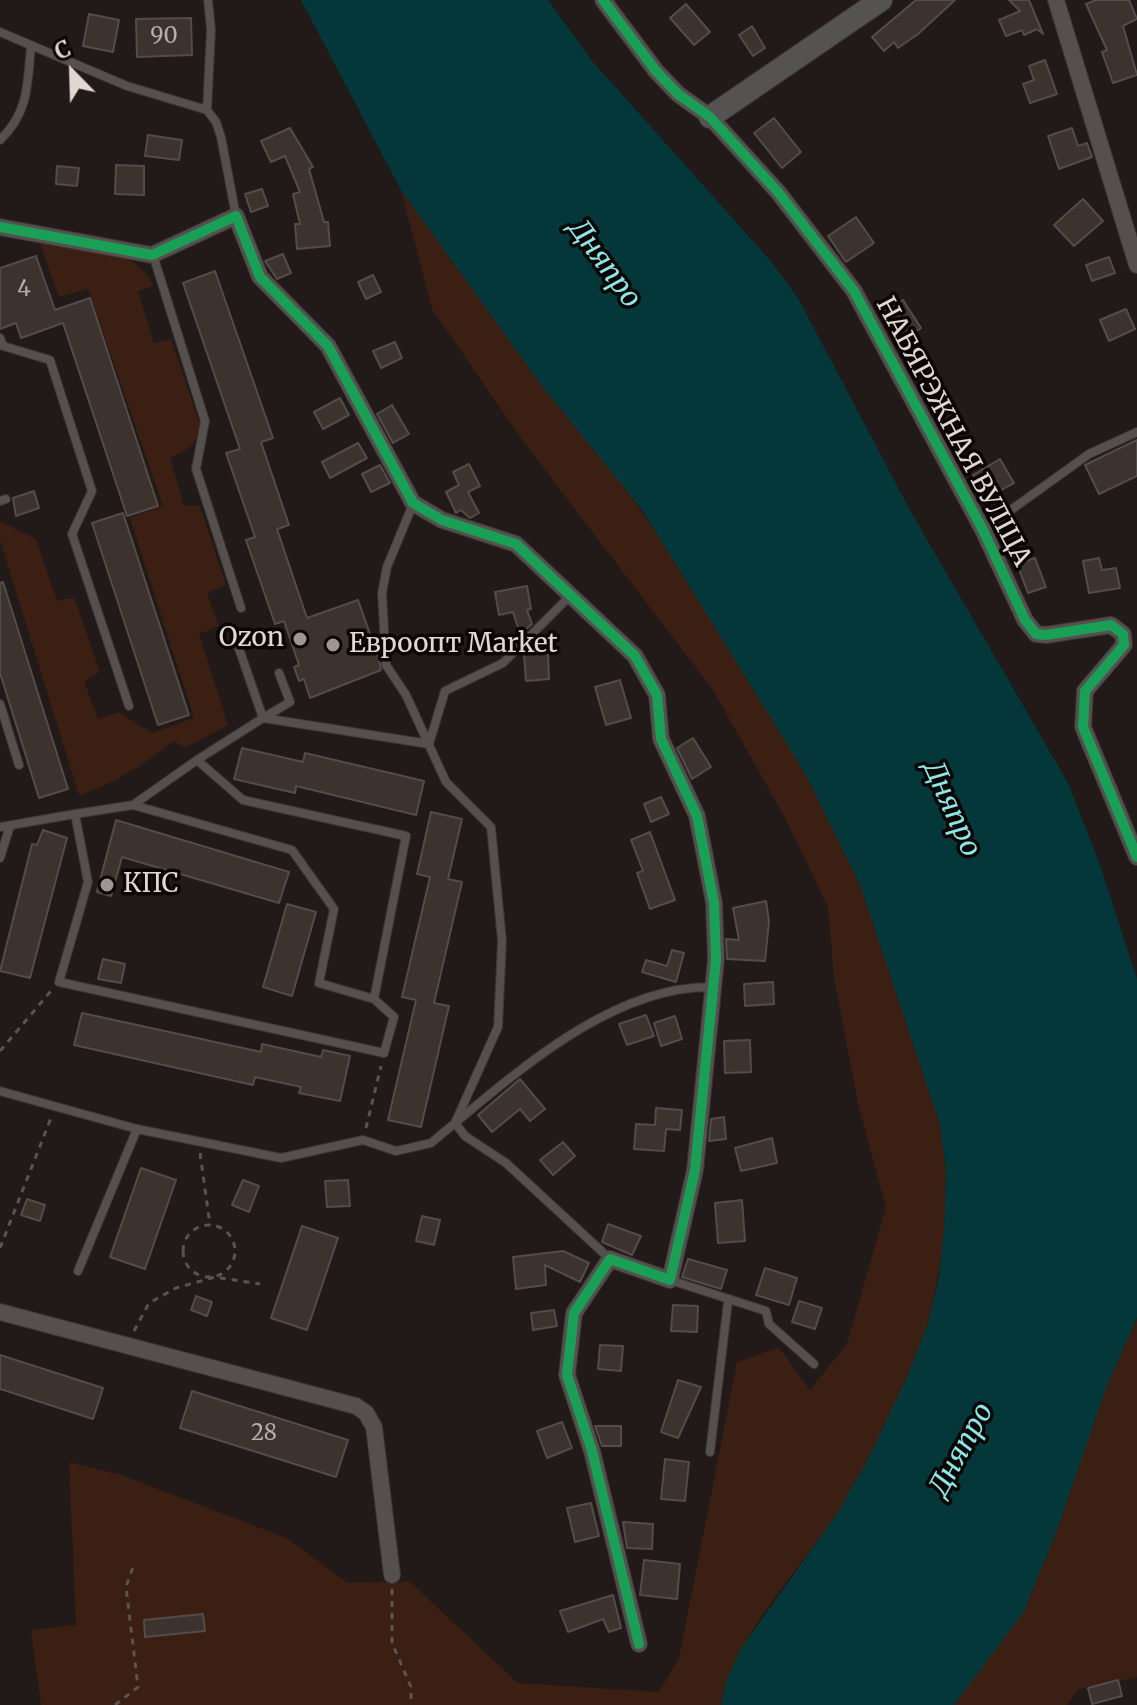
<!DOCTYPE html>
<html>
<head>
<meta charset="utf-8">
<style>
	body { margin:0 }
	#map { position:relative; width:1137px; height:1705px; overflow:hidden; background:#211a18; font-family:Merriweather,serif }
	canvas { display:block }
	.north { position:absolute; left:32px; top:32px; width:80px; height:80px; -webkit-text-stroke:6px #0b0604; paint-order:stroke; rotate:337deg; font-size:22px; font-weight:700; line-height:32px; text-align:center; color:#e1d8d4 }
	.north::after { content:''; display:block; margin:auto; width:28px; height:36px; background:#e1d8d4; clip-path:polygon(50% 0,100% 100%,50% 72%,0 100%) }
</style>
</head>
<body>
<div id="map">
<canvas width="1137" height="1705"></canvas>
<div class="north">С</div>
</div>
<script>
const context = document.querySelector('canvas').getContext('2d');
context.lineJoin = 'round';
function fill(path, color) { context.fillStyle = color; context.fill(path, 'evenodd'); }
function strokePath(path, color, width, dash) { context.strokeStyle = color; context.lineWidth = width; context.lineCap = dash ? 'butt' : 'round'; context.setLineDash(dash || []); context.stroke(path); }
function label(font, color, halo, rows, align = 'center') {
  context.font = font + ' Merriweather,serif'; context.lineWidth = 7; context.setLineDash([]); context.textBaseline = 'middle'; context.strokeStyle = halo; context.fillStyle = color; for (const [text, x, y, turn = 0] of rows) {
    context.save(); context.translate(x, y); context.rotate((+turn || 0) * Math.PI / 180); context.textAlign = isNaN(turn) ? turn : align; if (halo) context.strokeText(text, 0, 0); context.fillText(text, 0, 0); context.restore();
  }
}
fill(new Path2D(`
	M401 190C567 410 747 628 859 883 876 923 889 964 902 1005 920 1059 944 1116 946 1173 947 1222 941 1271 929 1318 914 1374 869 1467 837 1514 796 1576 737 1631 721 1705H41L31 1630 76 1625 69 1462 121 1475 287 1538 348 1583 409 1581 518 1683 659 1692 679 1658 737 1362 779 1347 810 1390 847 1344 886 1207 858 1104 834 978 828 907 785 818 713 690 523 441 432 309Z
	M45 240C78 248 141 249 153 286L138 291 154 343 171 339 200 425C197 446 187 450 170 458L184 506H200L226 585 207 593 219 626 199 634 228 725 186 747 173 742C143 765 115 784 79 795L0 540V521L36 539 57 601 74 597 100 672 84 681 98 719 119 712 152 733 194 718 130 518 163 506 88 289 59 297 40 244Z
	M1137 1318V1677L1079 1689 1067 1705H954L976 1672Z`), '#3a1f12');
fill(new Path2D(`
	M301 0H548L593 62 769 259 798 298 911 512 1068 783 1099 862 1137 979V1318L1107 1386 1054 1538 1023 1613 954 1705H721L727 1679 740 1650 837 1514 868 1459 908 1375 927 1326 939 1278 944 1229 946 1170 940 1125 860 885 806 775 643 511 542 386 401 190Z`), '#043739');
const building = new Path2D(`
	M916 0H955L918 34 898 48 894 42 884 51 872 37Z
	M1009 0H1029L1043 34 1037 29 1024 35 1022 30 1006 36 999 20 1020 11Z
	M1096 0H1129L1137 19 1123 26 1137 75 1113 83 1102 52 1107 50 1086 4Z
	M686 4 710 32 694 45 670 18Z
	M89 14 119 20 113 52 83 46Z
	M191 18 192 55 137 57 136 19Z
	M752 26 765 48 753 56 739 35Z
	M1045 60 1057 94 1030 103 1023 84 1034 80 1029 66Z
	M774 118 801 152 782 168 754 133Z
	M290 128 313 167 309 169 324 222H328L330 246 297 249 295 224H300L293 194 300 192 285 156 271 162 261 141Z
	M1072 128 1078 146 1087 143 1092 157 1059 169 1048 136Z
	M148 135 182 140 179 160 145 156Z
	M116 165 144 166V195L115 194Z
	M57 166 79 168 77 186 56 184Z
	M262 189 268 206 251 212 245 194Z
	M1083 199 1103 221 1074 246 1054 225Z
	M856 217 874 243 846 262 828 236Z
	M283 254 291 273 277 279 265 261Z
	M36 256 55 310 90 298 158 506 127 516 63 323 21 338 16 323 0 329V268Z
	M1109 257 1115 273 1092 281 1086 265Z
	M215 271 273 438 261 442 289 525 277 529 307 618 358 600 379 659 381 670 310 698 304 679 299 681 294 667 299 665 284 621 275 624 246 540 255 537 226 453 240 449 183 283Z
	M373 275 381 292 366 299 358 282Z
	M903 300 921 328 900 342 881 314Z
	M1126 309 1135 329 1109 341 1100 320Z
	M395 342 402 358 381 368 373 351Z
	M340 398 349 415 323 429 314 412Z
	M392 405 409 434 393 443 377 414Z
	M1137 440V476L1099 494 1085 465Z
	M358 443 367 458 330 478 322 462Z
	M1000 459 1014 483 987 498 973 475Z
	M469 464 480 486 468 492 479 513 470 518 461 510 456 513 446 492 459 485 453 472Z
	M380 465 390 483 371 492 362 474Z
	M34 491 39 508 16 516 13 498Z
	M123 513 189 715 158 725 92 523Z
	M1035 558 1046 587 1028 593 1017 564Z
	M1099 558 1102 570 1116 568 1120 588 1089 593 1083 561Z
	M3 582 68 789 39 798 0 673V583Z
	M527 586 531 609 527 610 532 624 520 634 513 612 499 615 495 592Z
	M548 653 549 679 526 681 524 654Z
	M620 680 631 718 606 725 595 687Z
	M693 738 711 767 692 779 677 748Z
	M242 748 303 762 305 753 424 781 416 815 296 786 295 793 234 779Z
	M661 797 669 814 651 822 644 804Z
	M431 812 462 819 448 879 462 882 434 1003 449 1006 421 1127 388 1120 416 1000 402 997 430 877 417 874Z
	M116 820 289 872 279 903 122 857 111 896 97 892Z
	M43 830 67 838 30 978 0 971 32 844 37 845Z
	M650 832 675 900 650 909 637 873 643 871 631 840Z
	M766 901 769 921 765 961 727 959 726 939 739 940 733 908Z
	M287 904 316 912 292 996 263 987Z
	M672 950 684 953 676 982 642 972 646 960 667 966Z
	M103 959 125 964 121 983 98 979Z
	M773 982 774 1004 745 1006 744 984Z
	M82 1013 261 1052 262 1044 321 1057 323 1050 350 1056 340 1101 299 1093 301 1087 255 1077 253 1085 74 1045Z
	M646 1015 654 1036 627 1045 619 1024Z
	M675 1016 682 1039 661 1046 654 1023Z
	M750 1040 751 1072 725 1073 724 1041Z
	M520 1079 545 1109 530 1121 520 1109 492 1132 478 1115Z
	M656 1108 682 1110 680 1130 666 1129 664 1151 634 1149 636 1124 655 1125Z
	M724 1117 726 1139 709 1141 711 1119Z
	M772 1138 777 1163 741 1171 735 1148Z
	M563 1142 575 1156 553 1175 540 1160Z
	M141 1168 176 1180 145 1269 110 1257Z
	M243 1180 259 1186 249 1212 232 1205Z
	M348 1180 350 1206 327 1207 325 1181Z
	M27 1199 45 1205 40 1221 21 1215Z
	M742 1200 745 1241 718 1243 715 1203Z
	M422 1216 440 1220 434 1245 416 1241Z
	M608 1224 641 1236 632 1255 602 1242Z
	M302 1226 338 1238 307 1330 271 1318Z
	M563 1251 589 1263 580 1282 545 1265 546 1285 516 1289 513 1257Z
	M688 1259 727 1270 721 1289 682 1277Z
	M765 1268 797 1278 789 1305 756 1295Z
	M196 1296 212 1302 207 1316 191 1310Z
	M799 1301 822 1308 815 1329 792 1322Z
	M673 1305 698 1306 697 1332 671 1331Z
	M554 1310 557 1326 533 1330 531 1313Z
	M600 1345 623 1346 621 1371 598 1369Z
	M0 1355 103 1388 93 1419 0 1389Z
	M678 1380 701 1387 678 1438 661 1432Z
	M192 1391 348 1440 336 1477 180 1428Z
	M562 1422 572 1448 547 1458 537 1431Z
	M595 1426H621V1446H602Z
	M665 1459 689 1462 685 1501 661 1499Z
	M591 1503 599 1536 575 1542 567 1508Z
	M623 1522 653 1524 652 1549 627 1548Z
	M644 1560 680 1564 677 1599 640 1595Z
	M613 1595 621 1628 609 1632 603 1619 568 1632 560 1611Z
	M203 1614 205 1631 145 1637 144 1620Z
	M1118 1680 1122 1696 1092 1704 1088 1688Z`);
fill(building, '#3c322e');
strokePath(building, '#524c4a', 2);
const lane = new Path2D(`
	M0 32 127 86 207 110 216 122 221 137 236 216
	M207 110 211 30 208 0
	M0 140C29 112 27 85 31 47
	M153 255 205 421 196 469 241 608
	M0 338 3 346 50 360 92 491 72 534 129 706
	M0 501 6 499
	M983 530 1089 454 1137 432
	M236 640 263 718 290 702 279 673
	M0 704 19 765
	M197 760 263 718 429 744 445 691 503 663 569 597
	M75 814 133 805 292 850 334 909 319 983 374 999 406 836 243 800 197 760 133 805
	M0 827 75 814 88 882 59 982 384 1053 394 1017 374 999
	M0 858 10 826
	M0 1091 137 1129 281 1158 363 1140 396 1151 431 1143 455 1123 498 1027 502 941 491 827 446 782 406 695 386 665 382 593 387 567 413 504
	M610 1259 506 1163 465 1136 455 1123C525 1065 617 985 713 987
	M78 1271 137 1129
	M670 1280 766 1311 769 1324 814 1364
	M710 1452 728 1302`);
const street = new Path2D(`
	M603 0 656 71 678 94 710 117 778 192 854 291 983 530 1025 620 1036 634 1046 635 1111 625 1123 634 1124 645 1085 691 1083 727 1137 857
	M1056 0 1137 265
	M0 227 152 255 236 216 260 277 328 346 413 503 442 520 516 544 635 656 657 695 661 739 697 816 714 903 716 959 695 1170 670 1280 610 1259 574 1313 567 1375 592 1451 639 1644
	M0 1312 356 1406 366 1413 374 1427 392 1575`);
const secondary = new Path2D(`
	M710 117 881 0`);
strokePath(lane, '#393432', 10);
strokePath(street, '#393432', 18);
strokePath(secondary, '#393432', 24);
strokePath(new Path2D(`
	M0 1051 51 991
	M366 1128 381 1066
	M200 1153 210 1225
	M183 1251a26 26 0 1 1 52 0a26 26 0 1 1-52 0Z
	M0 1248 51 1118
	M134 1331 149 1303 176 1288 215 1277 260 1284
	M392 1589V1643L411 1687V1705
	M115 1705 138 1687 126 1587 134 1564`), '#595452', 3, [6, 6]);
strokePath(lane, '#55504e', 8);
strokePath(street, '#55504e', 16);
strokePath(secondary, '#545352', 22);
strokePath(new Path2D(`
	M603 0 656 71 678 94 710 117 778 192 854 291 983 530 1025 620 1036 634 1046 635 1111 625 1123 634 1124 645 1085 691 1083 727 1137 857
	M0 227 152 255 236 216 260 277 328 346 413 503 442 520 516 544 635 656 657 695 661 739 697 816 714 903 716 959 695 1170 670 1280 610 1259 574 1313 567 1375 592 1451 639 1644`), '#1a9f57', 10);
for (const [x, y, r, color] of [
	[300,639,8,"#9e9692"],
	[333,645,8,"#9e9692"],
	[107,885,8,"#9e9692"]
]) { const dot = new Path2D(); dot.arc(x, y, r, 0, 2 * Math.PI); context.fillStyle = color; context.fill(dot); strokePath(dot, '#0b0604', 3); }
label('22px', '#b8aeaa', null, [
	["90",164,37],
	["4",24,290],
	["28",264,1434]
]);
label('26px', '#e1d8d4', '#0b0604', [
	["НАБЯРЭЖНАЯ ВУЛІЦА",953,432,62]
]);
label('26px', '#e1d8d4', '#0b0604', [
	["Ozon",284,639,"right"],
	["Евроопт Market",349,645],
	["КПС",123,885]
], 'left');
label('italic 28px', '#8ee5e7', '#0b0604', [
	["Дняпро",604,264,54],
	["Дняпро",951,809,66],
	["Дняпро",962,1450,-61]
]);
</script>
</body>
</html>
